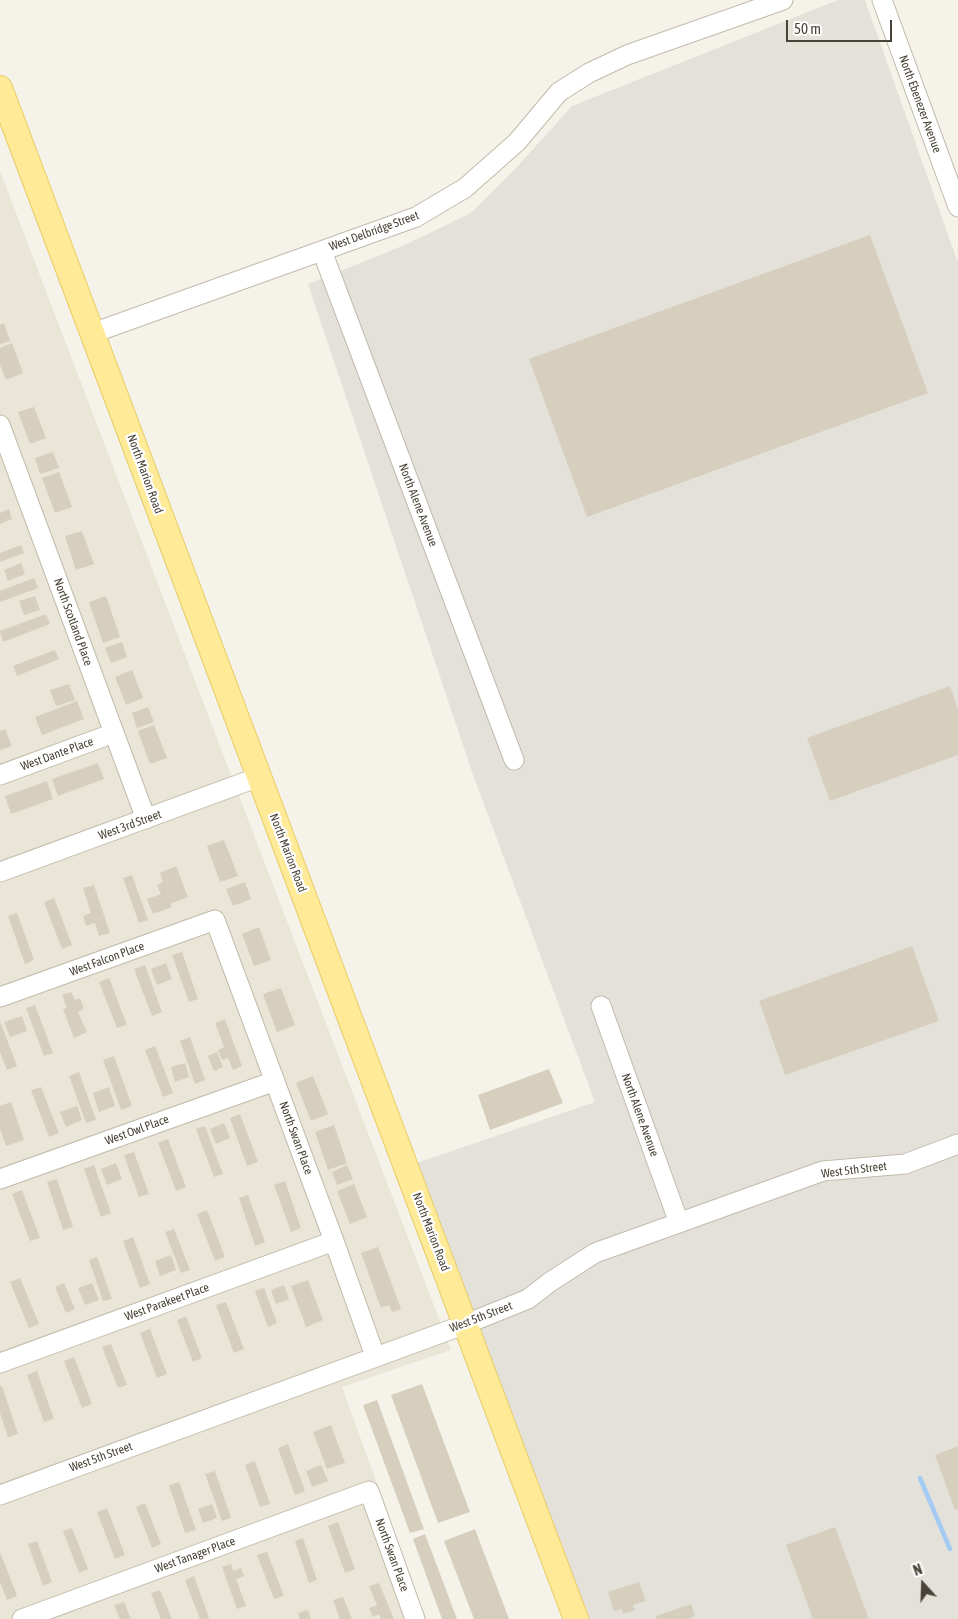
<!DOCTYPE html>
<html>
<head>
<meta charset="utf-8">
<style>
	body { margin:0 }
	#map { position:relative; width:958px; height:1619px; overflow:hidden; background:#f5f2e9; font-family:"Asap Condensed",sans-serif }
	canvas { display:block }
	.north { position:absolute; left:898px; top:1559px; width:50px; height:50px; -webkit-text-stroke:4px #fff; paint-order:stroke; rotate:340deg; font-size:14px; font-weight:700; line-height:20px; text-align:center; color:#494337 }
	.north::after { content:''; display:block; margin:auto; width:18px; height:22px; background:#494337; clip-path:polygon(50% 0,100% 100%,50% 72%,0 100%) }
	.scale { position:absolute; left:786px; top:20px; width:106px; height:22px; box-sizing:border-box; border:2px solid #494337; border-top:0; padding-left:6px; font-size:15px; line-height:18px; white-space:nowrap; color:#494337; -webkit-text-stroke:4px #fff; paint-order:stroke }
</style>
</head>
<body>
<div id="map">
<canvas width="958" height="1619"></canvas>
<div class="north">N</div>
<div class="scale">50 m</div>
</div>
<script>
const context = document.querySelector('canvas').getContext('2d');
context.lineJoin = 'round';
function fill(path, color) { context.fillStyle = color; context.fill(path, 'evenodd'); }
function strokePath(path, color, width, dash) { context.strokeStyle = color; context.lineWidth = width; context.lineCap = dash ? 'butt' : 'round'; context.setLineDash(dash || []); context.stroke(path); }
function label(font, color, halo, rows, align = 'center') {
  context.font = font + ' "Asap Condensed",sans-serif'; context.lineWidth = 4.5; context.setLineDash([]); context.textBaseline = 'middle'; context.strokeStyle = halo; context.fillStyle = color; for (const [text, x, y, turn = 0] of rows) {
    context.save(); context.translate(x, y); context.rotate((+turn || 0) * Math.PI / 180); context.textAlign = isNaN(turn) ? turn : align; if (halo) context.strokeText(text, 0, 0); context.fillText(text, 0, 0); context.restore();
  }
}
fill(new Path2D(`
	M0 171 451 1350 342 1387 426 1619H0Z`), '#e9e5d7');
fill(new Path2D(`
	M838 0H865L958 263V1619H588L417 1163 595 1102 473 775 308 284 407 244 471 213 515 169 572 106Z`), '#e4e1da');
strokePath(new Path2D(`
	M920 1478 950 1549`), '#a4cbf3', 4.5);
fill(new Path2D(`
	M870 235 928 393 587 517 529 359Z
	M4 323 10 341 0 344V325Z
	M12 343 23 373 6 380 0 365V348Z
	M34 407 46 438 30 444 18 412Z
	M53 452 59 468 40 474 35 458Z
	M59 472 72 507 55 513 42 478Z
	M9 509 12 519 0 524V513Z
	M82 531 94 564 76 570 65 536Z
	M21 545 24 553 0 562V553Z
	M21 563 25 574 8 581 4 570Z
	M34 578 38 588 0 602V591Z
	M35 596 40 610 24 615 19 601Z
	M106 596 120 637 103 643 89 602Z
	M46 614 50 624 3 642 0 631Z
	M122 642 127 657 111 663 105 648Z
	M55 650 59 659 17 676 13 666Z
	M132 670 143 698 126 705 115 677Z
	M69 684 75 700 56 706 50 690Z
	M950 686 958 709V755L830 801 807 738Z
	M77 701 84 719 42 735 35 717Z
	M148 707 154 722 137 728 132 713Z
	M154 725 167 758 150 764 138 731Z
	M5 729 12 746 0 750V731Z
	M98 763 104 779 58 796 52 779Z
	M47 781 53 799 11 814 5 796Z
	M224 840 238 876 220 882 207 846Z
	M176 866 188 897 170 904 172 907 153 914 147 899 161 894 157 885 163 882 160 873Z
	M132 875 148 920 139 923 123 878Z
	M245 882 251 899 233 906 226 889Z
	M94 885 110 933 99 936 95 923 86 926 83 916 91 913 83 888Z
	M54 898 72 945 62 949 44 902Z
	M17 913 34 960 25 964 8 916Z
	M259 927 271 960 254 966 242 934Z
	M912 946 939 1021 785 1075 759 1001Z
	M182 952 198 999 189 1002 172 955Z
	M166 963 172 979 157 985 151 969Z
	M145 965 162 1012 152 1016 134 969Z
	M109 978 127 1025 117 1028 99 982Z
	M281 988 295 1025 277 1032 263 994Z
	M71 992 75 1000 80 998 84 1009 78 1012 87 1032 74 1038 63 1009 67 1008 62 995Z
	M35 1005 53 1053 44 1056 26 1008Z
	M22 1016 27 1031 10 1037 4 1022Z
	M225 1019 242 1066 233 1070 228 1058 222 1060 218 1050 224 1047 215 1023Z
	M0 1021 17 1066 7 1070 0 1052Z
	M190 1037 205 1080 195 1084 180 1041Z
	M155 1046 173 1093 163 1097 145 1050Z
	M217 1052 223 1067 214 1071 208 1056Z
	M114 1056 132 1106 121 1110 103 1060Z
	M185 1063 189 1077 175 1082 171 1067Z
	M549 1069 563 1103 490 1130 478 1095Z
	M79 1072 96 1120 86 1123 69 1076Z
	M313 1076 328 1114 311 1121 296 1083Z
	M41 1087 59 1133 49 1137 31 1090Z
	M109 1087 115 1106 99 1112 93 1093Z
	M11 1102 24 1140 6 1146 0 1129V1106Z
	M77 1106 82 1120 66 1127 60 1112Z
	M240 1114 258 1162 247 1166 230 1118Z
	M224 1123 230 1138 216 1144 210 1129Z
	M334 1125 347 1163 328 1170 315 1132Z
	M205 1126 223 1174 214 1177 196 1129Z
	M168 1139 186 1187 176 1191 158 1143Z
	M134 1152 149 1194 139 1197 124 1155Z
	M116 1163 122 1179 107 1185 101 1169Z
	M94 1165 111 1213 101 1217 84 1169Z
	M347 1165 353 1179 337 1185 332 1172Z
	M57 1179 73 1227 63 1230 47 1182Z
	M285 1181 301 1228 291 1232 274 1185Z
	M354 1184 367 1217 350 1224 337 1191Z
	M22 1190 40 1238 30 1241 12 1194Z
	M248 1195 265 1242 255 1246 239 1198Z
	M207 1210 225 1257 215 1261 197 1214Z
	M174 1229 190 1270 181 1273 165 1232Z
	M133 1237 150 1284 140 1288 123 1241Z
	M378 1247 401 1309 392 1312 389 1305 381 1308 361 1253Z
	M171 1255 176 1270 160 1276 155 1261Z
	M97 1257 112 1299 103 1301 89 1260Z
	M20 1278 39 1324 29 1328 10 1282Z
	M308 1280 323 1320 306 1327 291 1286Z
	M64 1283 75 1309 66 1313 55 1287Z
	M92 1283 99 1300 85 1305 78 1288Z
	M284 1285 289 1299 276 1304 271 1290Z
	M264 1288 277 1323 268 1327 255 1291Z
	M226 1302 244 1349 234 1353 216 1305Z
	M186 1316 202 1358 193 1362 177 1320Z
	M150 1329 167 1374 157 1378 140 1333Z
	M111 1344 127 1385 118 1388 102 1347Z
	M74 1357 92 1404 82 1408 64 1361Z
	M37 1371 54 1419 44 1422 27 1375Z
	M422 1384 470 1512 438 1523 391 1395Z
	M0 1386H2L18 1434 8 1437 0 1413Z
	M377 1400 424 1529 410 1533 363 1405Z
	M331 1425 345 1463 327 1469 313 1432Z
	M288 1444 305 1491 295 1495 278 1448Z
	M958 1446V1509L955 1510 935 1455Z
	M255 1461 270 1504 260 1507 245 1465Z
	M321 1465 328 1481 312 1487 306 1471Z
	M215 1471 231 1518 222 1521 205 1474Z
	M179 1482 196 1530 185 1533 169 1485Z
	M145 1503 161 1544 152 1548 136 1507Z
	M212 1504 217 1518 203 1523 198 1509Z
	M107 1508 125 1555 115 1559 97 1512Z
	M338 1522 355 1569 345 1573 328 1526Z
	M835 1527 869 1619H813L786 1545Z
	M72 1528 88 1569 79 1573 63 1531Z
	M475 1529 509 1619H474L444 1541Z
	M425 1534 457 1619H442L413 1539Z
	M303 1538 317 1580 309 1583 295 1541Z
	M37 1541 52 1582 43 1586 28 1544Z
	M0 1552 17 1596 7 1600 0 1582Z
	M267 1552 284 1596 274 1599 257 1555Z
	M231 1564 233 1571 241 1568 244 1576 236 1579 246 1606 237 1609 222 1567Z
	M194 1576 209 1618 206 1619H200L185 1580Z
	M639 1582 646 1601 633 1605 635 1610 623 1614 622 1609 614 1611 608 1592Z
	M379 1583 394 1619H381L379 1614 373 1617 369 1608 377 1605 369 1586Z
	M160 1590 172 1619H161L151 1593Z
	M343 1597 352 1619H340L333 1600Z
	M124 1602 131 1619H120L114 1605Z
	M691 1604 695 1616 688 1619H657L656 1616Z
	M308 1610 311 1619H300L298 1613Z`), '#d7cfbe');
const minor = new Path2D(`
	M882 0 958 207
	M322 251 514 760
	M93 333 416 217 465 188 517 142 559 92 589 73 627 55 783 0
	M0 425 146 819
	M0 775 114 733
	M0 872 259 777
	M0 997 215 920 334 1241 375 1356
	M601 1006 679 1223
	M0 1179 275 1081
	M0 1363 334 1241
	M0 1495 466 1324 528 1299 550 1282 595 1253 823 1171 905 1164 958 1144
	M22 1619 369 1491 415 1619`);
const major = new Path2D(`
	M0 88 576 1619`);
strokePath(minor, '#c1bbab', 21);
strokePath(major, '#e7cb64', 26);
strokePath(minor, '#fff', 19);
strokePath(major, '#ffeb97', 24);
label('12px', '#494337', '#fff', [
	["North Ebenezer Avenue",920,104,70],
	["West Delbridge Street",374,231,-20],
	["North Marion Road",145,474,70],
	["North Alene Avenue",418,505,69],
	["North Scotland Place",73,622,70],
	["West Dante Place",57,754,-20],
	["West 3rd Street",130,825,-20],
	["North Marion Road",288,853,69],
	["West Falcon Place",107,959,-20],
	["North Alene Avenue",640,1115,70],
	["West Owl Place",137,1130,-20],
	["North Swan Place",296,1138,70],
	["West 5th Street",854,1170,-7],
	["North Marion Road",431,1232,69],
	["West Parakeet Place",167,1302,-20],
	["West 5th Street",481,1317,-21],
	["West 5th Street",101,1457,-20],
	["West Tanager Place",195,1555,-20],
	["North Swan Place",392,1555,70]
]);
</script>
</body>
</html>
